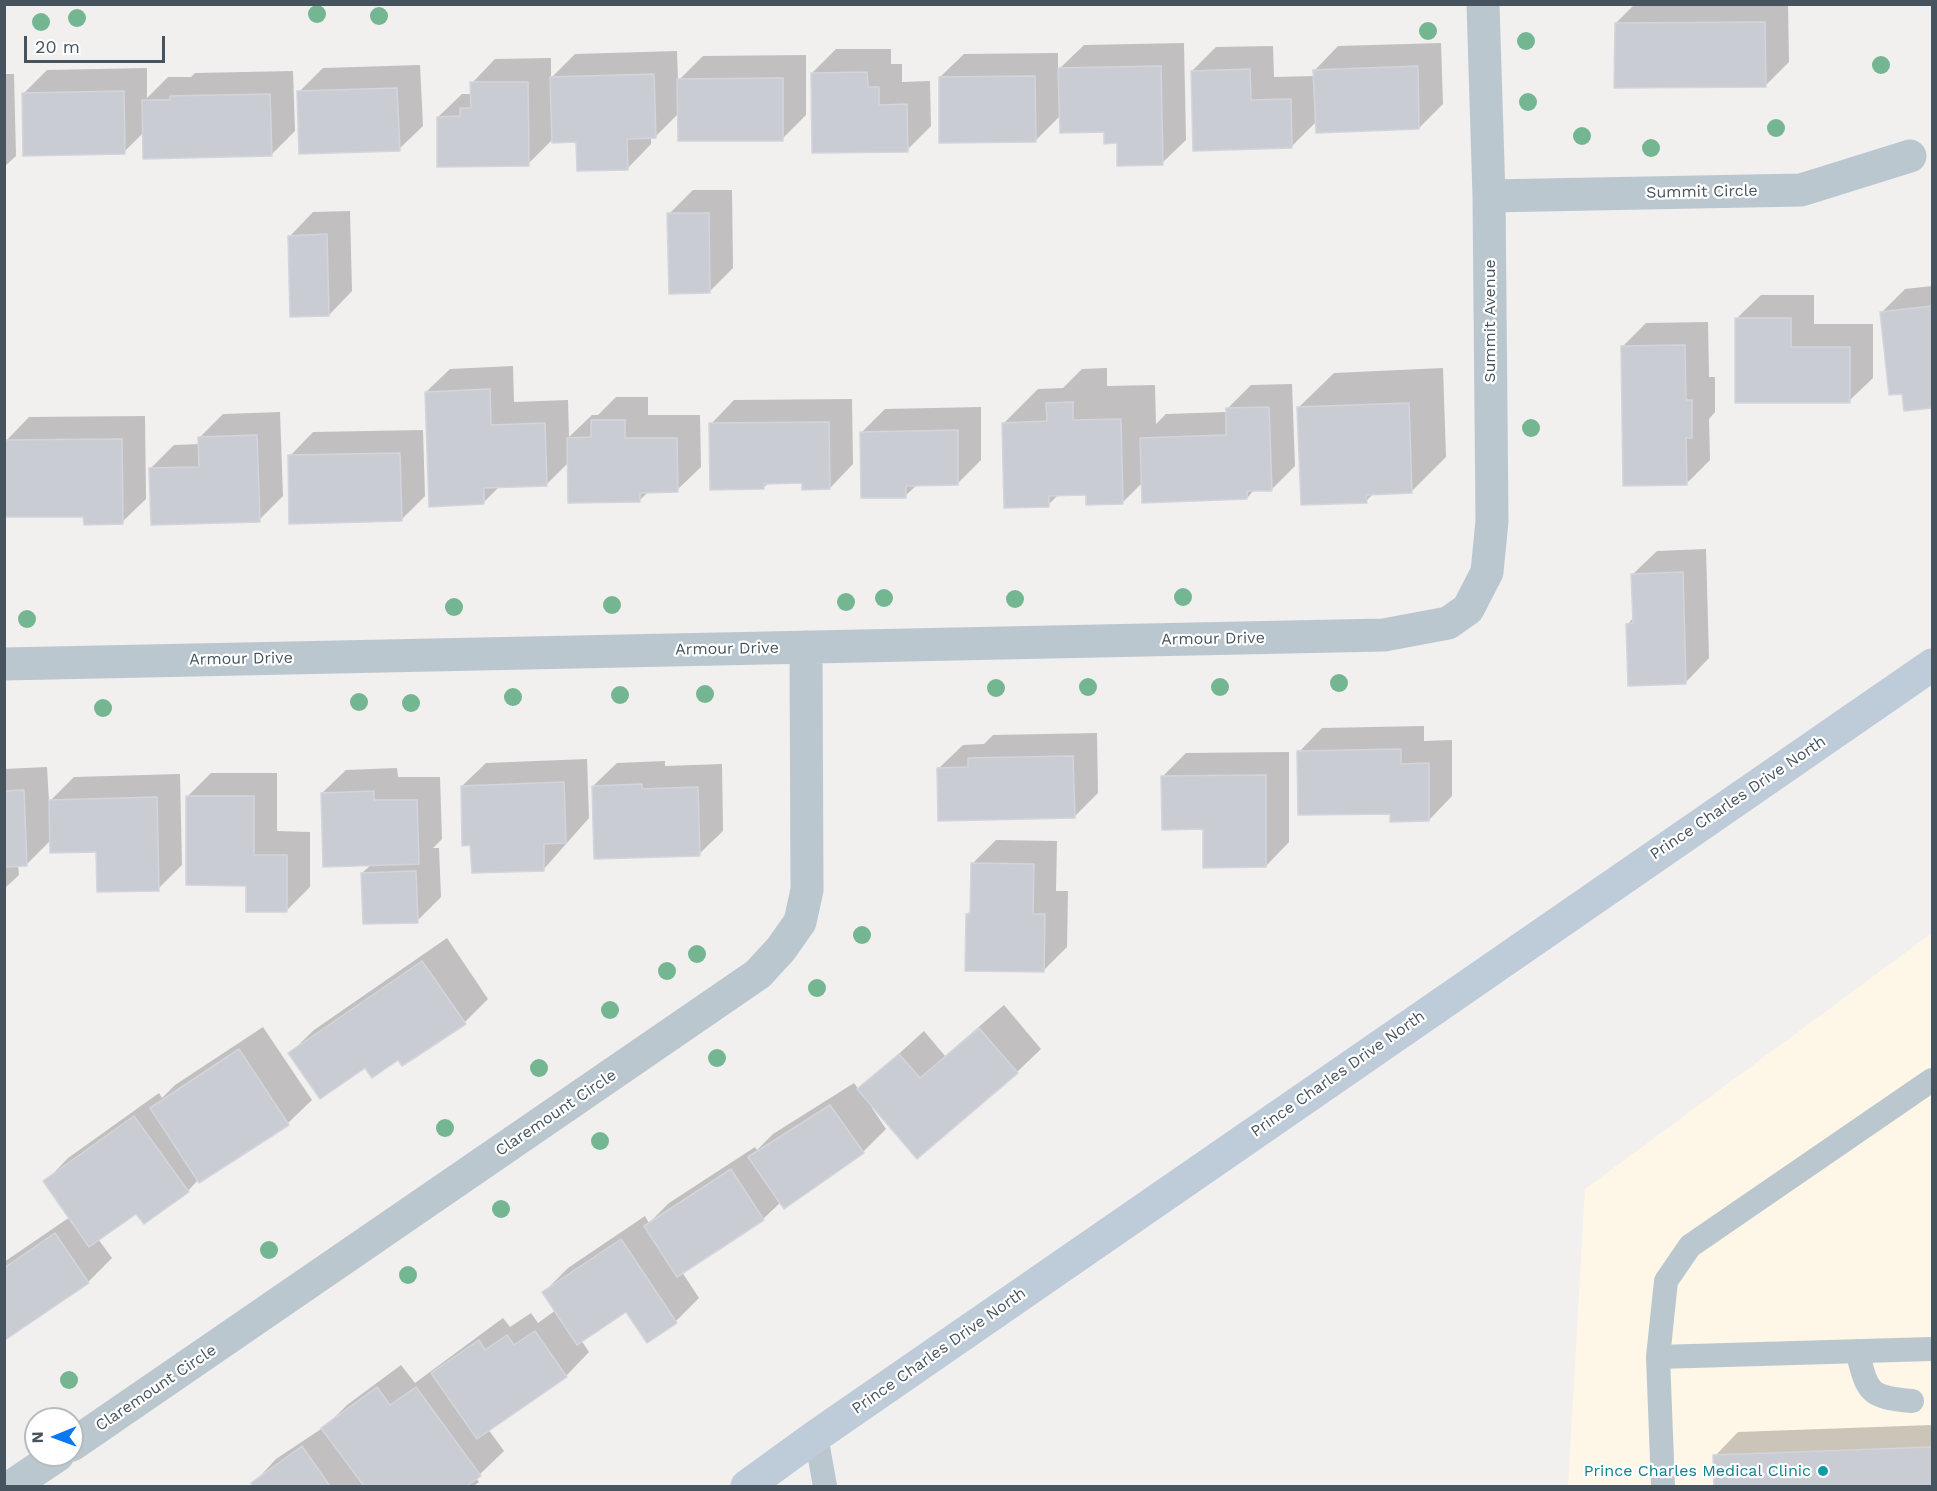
<!DOCTYPE html>
<html>
<head>
<meta charset="utf-8">
<style>
	body { margin:0 }
	#map { position:relative; width:1937px; height:1491px; overflow:hidden; background:#f2efef; font-family:"Work Sans",sans-serif }
	canvas { display:block }
	.frame { position:absolute; inset:0; border:6px solid #45545e; pointer-events:none }
	.north { position:absolute; left:24px; top:1407px; width:60px; height:60px; box-sizing:border-box; background:#fff; border:2px solid #b5bbbf; border-radius:50%; rotate:269deg; font-size:16px; font-weight:700; line-height:24px; text-align:center; color:#45545e }
	.north::after { content:''; display:block; margin:auto; width:21px; height:27px; background:#0978f2; clip-path:polygon(50% 0,100% 100%,50% 72%,0 100%) }
	.scale { position:absolute; left:24px; top:36px; width:141px; height:27px; box-sizing:border-box; border:3px solid #45545e; border-top:0; padding-left:8px; font-size:18px; line-height:21px; white-space:nowrap; color:#45545e; -webkit-text-stroke:4px #fff; paint-order:stroke }
</style>
</head>
<body>
<div id="map">
<canvas width="1937" height="1491"></canvas>
<div class="frame"></div>
<div class="north">N</div>
<div class="scale">20 m</div>
</div>
<script>
const context = document.querySelector('canvas').getContext('2d');
context.lineJoin = 'round';
function fill(path, color) { context.fillStyle = color; context.fill(path, 'evenodd'); }
function strokePath(path, color, width, dash) { context.strokeStyle = color; context.lineWidth = width; context.lineCap = dash ? 'butt' : 'round'; context.setLineDash(dash || []); context.stroke(path); }
function label(font, color, halo, rows, align = 'center') {
  context.font = font + ' "Work Sans",sans-serif'; context.lineWidth = 4.5; context.setLineDash([]); context.textBaseline = 'middle'; context.strokeStyle = halo; context.fillStyle = color; for (const [text, x, y, turn = 0] of rows) {
    context.save(); context.translate(x, y); context.rotate((+turn || 0) * Math.PI / 180); context.textAlign = isNaN(turn) ? turn : align; if (halo) context.strokeText(text, 0, 0); context.fillText(text, 0, 0); context.restore();
  }
}
fill(new Path2D(`
	M1932 933V1486H1568L1585 1189Z`), '#fef6e7');
fill(new Path2D(`
	M1635 4H1788L1789 62 1765 86 1616 23Z
	M1184 43 1186 140 1162 163 1118 142 1105 130 1061 115 1035 141 940 77 964 54 1058 53V70L1084 45Z
	M1441 43 1443 104 1419 128 1317 121 1291 147 1192 71 1216 47 1273 46 1274 77 1315 76V70L1338 46Z
	M836 49H891V64H902V82L930 81 931 126 907 150 812 73Z
	M677 51 678 81 703 56 806 55V115L782 139 679 113 655 137H651V144L628 168 577 140 553 139 528 164 438 117 462 94H472V83L495 59 551 58V78L575 54Z
	M420 65 423 126 399 149 299 92 323 68Z
	M147 68V98L168 77H191L195 73 293 71 295 131 271 155 144 132 124 152 23 94 47 70Z
	M4 74H14L16 156 4 167Z
	M693 190H732L733 268 709 292 669 214Z
	M350 211 352 291 329 315 290 236 313 212Z
	M1932 286V407L1905 409 1903 392 1882 312 1905 289Z
	M1761 295H1814V324H1873V378L1849 401 1737 318Z
	M1708 322 1709 377H1715V412L1709 419 1710 460 1686 484 1623 346 1646 323Z
	M513 366 514 402 568 400 569 437 592 415H598L616 397H648V415H700L701 467 677 490 649 491 640 500 569 462 547 484 500 486 483 503 426 392 450 369Z
	M1107 368V386L1155 385 1156 424 1166 414 1227 412V409L1251 385 1292 384 1295 466 1272 489H1255L1247 498 1143 482 1122 503 1088 493 1059 494 1048 505 1004 423 1038 389 1063 388 1082 369Z
	M1443 368 1446 457 1411 492 1374 493 1366 501 1299 407 1334 373Z
	M852 399 853 464 830 488 804 482 769 483 763 488 711 424 734 400Z
	M981 407V460L957 484H918L905 496 861 433 885 409Z
	M280 412 283 496 259 520 150 469 174 445 200 444V437L223 414Z
	M145 416 146 499 122 522 85 515 6 441 29 417Z
	M423 430 425 496 401 520 290 456 313 432Z
	M1706 549 1709 658 1686 682 1628 624 1634 617 1633 574 1657 551Z
	M1424 726V741L1452 740V796L1429 820 1392 813 1299 752 1322 728Z
	M1097 733 1098 793 1074 817 939 768 963 745 984 744 993 735Z
	M1289 752V842L1266 866 1204 828 1163 776 1186 753Z
	M587 759 589 818 543 870 462 786 486 763Z
	M665 761V766L722 764 723 831 699 854 593 786 617 763Z
	M47 767 49 802 74 777 180 774 182 865 158 889 98 851 51 840 27 864 18 865 19 875 4 889V769Z
	M397 768 398 777H440L442 839 433 848H439L441 897 417 921 362 873 372 864 322 793 346 770Z
	M211 773H277V831L310 832V887L286 911 247 884 187 797Z
	M996 840 1057 841 1056 891H1068L1067 947 1043 971 967 914 972 910V864Z
	M447 938 488 999 465 1022 399 1058 290 1053 314 1030Z
	M1004 1005 1041 1049 1017 1072 874 1106 872 1108 886 1129 863 1152 781 1202 763 1219 682 1272 699 1298 676 1321 626 1310 581 1340 589 1352 566 1376 488 1429 504 1451 476 1478 479 1482 474 1486H251L276 1459 327 1425 347 1405 401 1365 415 1383 503 1318 510 1327 531 1313 538 1323 556 1310 544 1292 568 1268 645 1216 649 1223 669 1203 755 1147 757 1150 773 1134 854 1083 859 1090 924 1031 945 1056Z
	M263 1027 312 1100 288 1123 198 1180 188 1191 136 1211 98 1239 112 1258 88 1282 5 1338 4 1262 70 1217 45 1182 68 1158 159 1093 162 1098 175 1085Z
	M1932 1425V1486H1716L1715 1456 1738 1432Z`), '#0003');
const building = new Path2D(`
	M1765 22 1766 87 1614 88 1615 23Z
	M1161 66 1163 165 1117 166V143L1104 144V132L1060 133 1058 68Z
	M1418 66 1419 129 1316 133 1313 70Z
	M1250 69 1251 100 1291 99 1292 148 1193 151 1191 71Z
	M867 72 868 87H879V105L907 104 908 152 812 153 811 73Z
	M654 74 656 138 627 139 628 170 577 171 576 142 552 143 550 77Z
	M1035 76 1036 142 939 143V77Z
	M783 78V141H678L677 79Z
	M470 82H528L529 166 437 167V117L460 116V108H471Z
	M397 88 400 151 299 154 297 91Z
	M124 91 125 154 23 156 22 93Z
	M270 94 272 156 143 159 142 100H170V96Z
	M667 213H709L710 293 669 294Z
	M327 234 329 316 290 317 288 236Z
	M1932 306V408L1904 411 1902 394 1889 395 1880 312Z
	M1735 318H1791V347H1850V403H1735Z
	M1685 345 1686 400H1692V438H1686L1687 485 1623 486 1621 346Z
	M490 389 491 425 545 423 547 486 484 488V504L429 507 425 392Z
	M1073 402V420L1121 419 1123 504 1086 505V495L1049 496V507L1004 508 1002 423 1047 421 1046 403Z
	M1409 403 1412 493 1366 495 1367 503 1301 505 1297 407Z
	M1269 407 1272 491H1247V499L1142 503 1140 438 1226 435V408Z
	M591 420H625V438H677L678 492 640 493V502L568 503 567 438 591 437Z
	M829 422 830 489 802 490V483L764 484V489L710 490 709 423Z
	M958 430V485L906 486V498H861L860 432Z
	M257 435 260 522 151 525 149 468 199 467 198 437Z
	M122 439 123 524 84 525 83 517H5L4 440Z
	M400 453 402 521 289 524 288 455Z
	M1683 572 1686 684 1628 686 1626 624 1633 623 1631 574Z
	M1401 749V764L1429 763V821L1390 822V814L1298 815 1297 751Z
	M1073 756 1075 818 938 821 937 768 968 767V758Z
	M1266 775V867L1203 868V829L1162 830 1161 776Z
	M564 782 566 843 544 844V871L472 873 470 845 462 846 461 786Z
	M642 784V789L698 787 700 856 594 859 592 786Z
	M24 790 27 866 4 867V791Z
	M374 791V800H417L419 864 323 867 321 793Z
	M186 796H254V855H287V912H246V886L186 885Z
	M157 797 159 891 97 892 96 852 50 853 49 800Z
	M971 863 1034 864 1033 914H1045L1044 972 965 971 966 914H970Z
	M416 871 418 923 363 924 361 873Z
	M422 961 466 1024 402 1066 398 1060 372 1078 365 1068 320 1099 288 1053Z
	M979 1028 1018 1073 917 1159 857 1089 899 1054 920 1078Z
	M239 1049 289 1125 199 1183 150 1108Z
	M830 1105 864 1153 784 1209 748 1157Z
	M134 1116 189 1192 144 1224 136 1214 89 1247 43 1181Z
	M731 1169 764 1220 677 1277 644 1226Z
	M55 1233 89 1283 5 1340 4 1268Z
	M621 1239 677 1323 647 1343 626 1312 577 1345 542 1292Z
	M535 1331 567 1377 477 1439 431 1373 479 1340 485 1350 507 1335 514 1345Z
	M377 1387 390 1405 416 1387 481 1476 467 1486H364L321 1428Z
	M302 1446 330 1486H253L251 1483Z
	M1932 1447V1486H1714L1713 1455Z`);
fill(building, '#c9ccd2');
strokePath(building, '#d2d5db', 1.5);
strokePath(new Path2D(`
	M1857 1351C1868 1392 1867 1397 1912 1401
	M1658 1357 1932 1349
	M816 1436 825 1486
	M1663 1486 1658 1357 1666 1281 1690 1246 1932 1080`), '#bbc7cf', 24);
strokePath(new Path2D(`
	M1489 196 1801 190 1910 156
	M4 664 1384 635 1448 623 1468 609 1487 572 1492 521 1489 196 1483 4
	M72 1445 758 974 781 949 800 922 807 890 806 647
	M12 1486 58 1455`), '#bbc7cf', 33);
strokePath(new Path2D(`
	M747 1486 816 1436 1932 665`), '#becbd8', 33);
context.fillStyle = '#75b692';
for (const [x, y] of [
	[317,14],
	[379,16],
	[77,18],
	[41,22],
	[1428,31],
	[1526,41],
	[1881,65],
	[1528,102],
	[1776,128],
	[1582,136],
	[1651,148],
	[1531,428],
	[1183,597],
	[884,598],
	[1015,599],
	[846,602],
	[612,605],
	[454,607],
	[27,619],
	[1339,683],
	[1088,687],
	[1220,687],
	[996,688],
	[705,694],
	[620,695],
	[513,697],
	[359,702],
	[411,703],
	[103,708],
	[862,935],
	[697,954],
	[667,971],
	[817,988],
	[610,1010],
	[717,1058],
	[539,1068],
	[445,1128],
	[600,1141],
	[501,1209],
	[269,1250],
	[408,1275],
	[69,1380]
]) { context.beginPath(); context.arc(x, y, 9, 0, 2 * Math.PI); context.fill(); }
for (const [x, y, r, color] of [
	[1823,1471,6,"#0f9aa8"]
]) { const dot = new Path2D(); dot.arc(x, y, r, 0, 2 * Math.PI); context.fillStyle = color; context.fill(dot); strokePath(dot, '#fff', 2); }
label('16px', '#45545e', '#fff', [
	["Summit Circle",1702,192,-1],
	["Summit Avenue",1490,321,-90],
	["Armour Drive",1213,639,-1],
	["Armour Drive",727,649,-1],
	["Armour Drive",241,659,-1],
	["Prince Charles Drive North",1738,798,-34],
	["Prince Charles Drive North",1338,1074,-35],
	["Claremount Circle",556,1113,-34],
	["Prince Charles Drive North",939,1351,-35],
	["Claremount Circle",156,1388,-34]
]);
label('16px', '#0d838f', '#fff', [
	["Prince Charles Medical Clinic",1811,1471]
], 'right');
</script>
</body>
</html>
